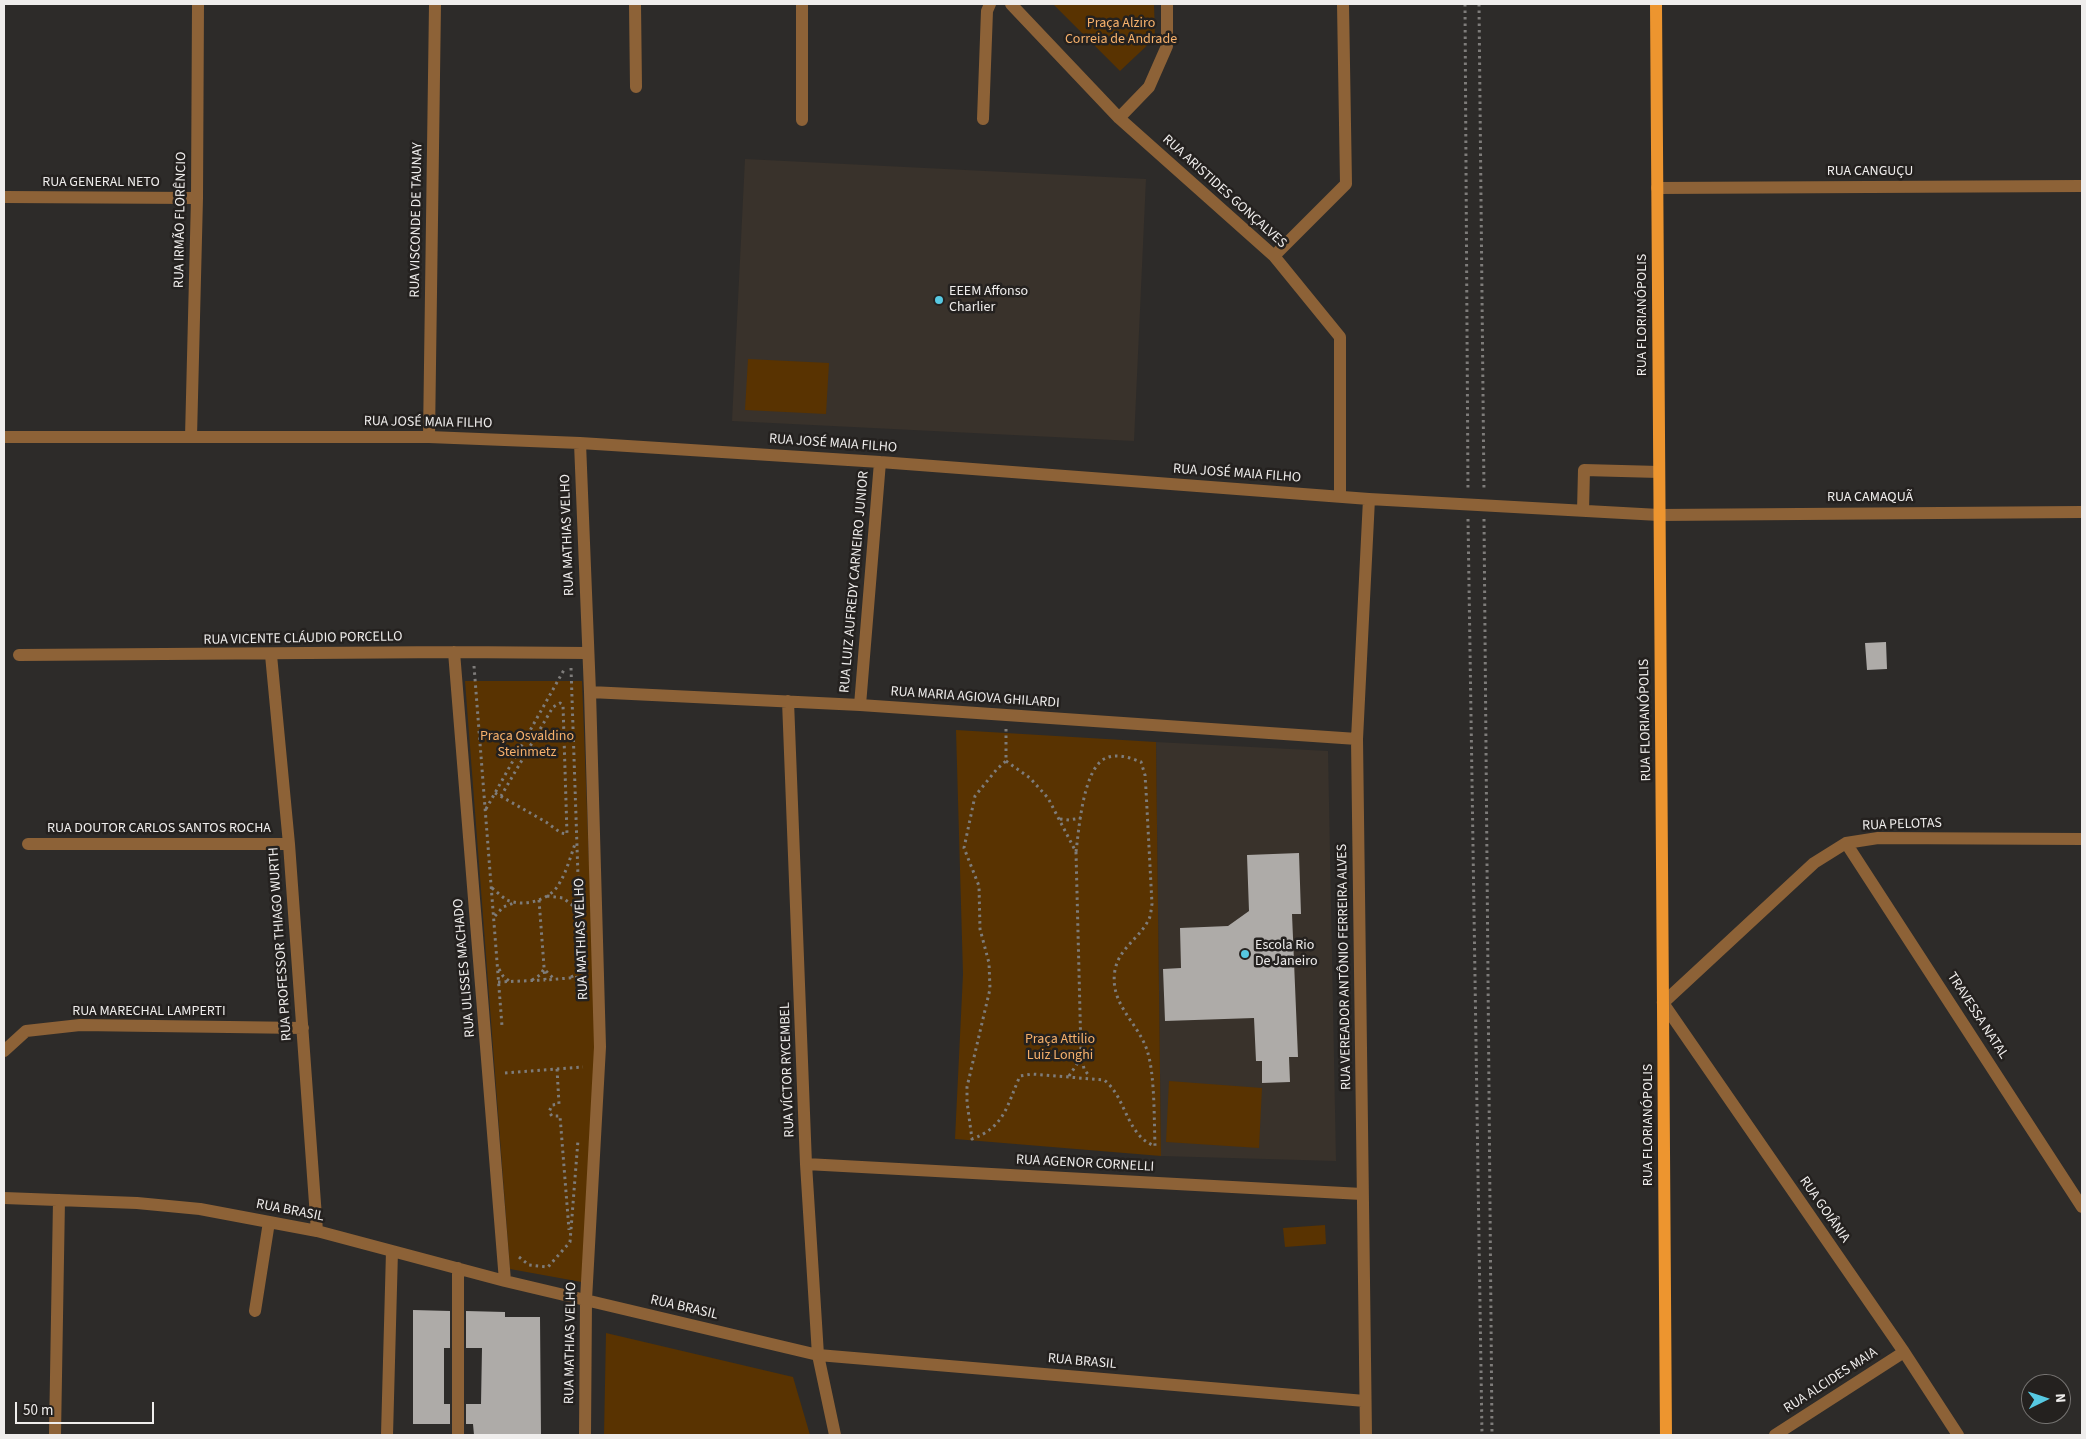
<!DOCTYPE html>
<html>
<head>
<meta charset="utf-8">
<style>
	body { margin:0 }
	#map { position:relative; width:2086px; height:1439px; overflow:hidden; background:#2d2b29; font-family:"Source Sans 3",sans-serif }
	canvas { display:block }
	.frame { position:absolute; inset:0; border:5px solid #efedec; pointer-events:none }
	.north { position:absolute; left:2021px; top:1374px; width:50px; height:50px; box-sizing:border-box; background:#24211f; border:1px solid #757371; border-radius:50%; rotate:86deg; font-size:14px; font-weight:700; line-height:20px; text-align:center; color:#efedec }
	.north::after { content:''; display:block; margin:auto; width:18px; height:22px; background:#57c9e2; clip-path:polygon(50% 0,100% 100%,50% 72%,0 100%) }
	.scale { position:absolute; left:15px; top:1402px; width:139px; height:22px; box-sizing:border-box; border:2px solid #efedec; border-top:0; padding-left:6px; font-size:15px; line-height:18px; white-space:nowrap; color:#efedec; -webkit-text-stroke:4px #24211f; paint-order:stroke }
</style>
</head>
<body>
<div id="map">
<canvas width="2086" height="1439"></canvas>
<div class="frame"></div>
<div class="north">N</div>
<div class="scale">50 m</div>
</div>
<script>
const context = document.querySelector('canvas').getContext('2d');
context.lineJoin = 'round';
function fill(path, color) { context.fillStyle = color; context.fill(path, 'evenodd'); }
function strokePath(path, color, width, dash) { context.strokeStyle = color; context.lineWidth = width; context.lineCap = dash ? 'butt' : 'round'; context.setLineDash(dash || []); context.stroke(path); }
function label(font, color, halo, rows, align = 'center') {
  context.font = font + ' "Source Sans 3",sans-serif'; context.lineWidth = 5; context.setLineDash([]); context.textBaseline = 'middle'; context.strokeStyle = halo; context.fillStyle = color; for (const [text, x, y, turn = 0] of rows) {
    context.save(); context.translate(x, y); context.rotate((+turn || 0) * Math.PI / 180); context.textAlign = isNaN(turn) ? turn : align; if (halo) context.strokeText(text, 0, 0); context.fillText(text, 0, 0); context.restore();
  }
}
fill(new Path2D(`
	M745 159 1146 179 1134 441 732 421Z
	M1156 742 1328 751 1336 1161 1161 1156Z`), '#39322b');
fill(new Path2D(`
	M1053 4H1154L1155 38 1120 71Z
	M748 359 829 363 826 414 745 410Z
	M465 681H582L596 1045 587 1283 510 1269Z
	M956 730 1156 742 1161 1156 955 1139 963 974Z
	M1169 1081 1262 1088 1259 1148 1166 1142Z
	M1325 1225 1326 1244 1285 1247 1283 1228Z
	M606 1333 793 1377 810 1435H604Z`), '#593301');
fill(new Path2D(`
	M1886 642 1887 669 1867 670 1865 643Z
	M1299 853 1301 914H1292L1298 1057H1289L1290 1082 1262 1083V1061H1256L1254 1018 1165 1021 1163 969 1181 968 1180 928 1228 926 1249 911 1247 855Z
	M413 1310 450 1311V1348H444V1404H450V1424H413Z
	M466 1311 505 1312V1317H540L541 1435H474L473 1424H466V1404H481L482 1348H466Z`), '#aeaba8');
strokePath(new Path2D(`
	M1465 4 1468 491
	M1479 4 1484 491
	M1468 519 1482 1435
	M1484 519 1492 1435
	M474 666 502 1026
	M571 668 578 876
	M1006 729V761L997 769 975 796 964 848 979 886 980 929 989 963 990 989 967 1087V1102L972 1139C1005 1127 1007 1105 1020 1076L1032 1074 1104 1080C1126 1096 1126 1136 1155 1146 1154 1120 1155 1074 1147 1050 1137 1021 1109 1004 1115 970 1119 948 1140 938 1149 919 1151 915 1151 909 1152 904L1146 790 1145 775 1141 762C1131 758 1117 753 1106 758 1083 768 1079 829 1076 852
	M1006 761 1030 778 1048 798 1076 852 1081 1053 1084 1069 1090 1077
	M495 793 546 822 561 833 567 834 563 705 560 703 553 707 501 796
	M486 809 565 668
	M1060 819 1069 820 1081 818
	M492 888C497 892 502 897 507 900 523 907 547 901 557 887 566 874 570 858 575 844
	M547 896 563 898 580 911
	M539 900 545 980 582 977
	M495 916 503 907 514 903
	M499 969 503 976 509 981
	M571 977 575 975 581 965
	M532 980 540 975 544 969 554 979
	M498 982 545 980
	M557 1069 559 1104 552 1105 549 1112 552 1116H560L569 1230
	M505 1073 583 1067
	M1069 1076 1077 1064 1080 1054
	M519 1257 529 1265 548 1267 570 1242 578 1140`), '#7e7c7a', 3, [2.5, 4]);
strokePath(new Path2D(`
	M635 4 636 87
	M1011 4 1119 118 1274 256 1340 337V497
	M1119 118 1149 87 1167 46V4
	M983 119 987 11 990 4
	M802 120V4
	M1657 188 2082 186
	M4 197 197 198
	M1274 256 1346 184 1343 4
	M4 437H429L580 443 880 462 1369 499 1659 515 2082 512
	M191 437 197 198 198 4
	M429 437 435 4
	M580 443 590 692 600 1047 586 1300 585 1435
	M1583 511 1584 470 1659 472
	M454 652 505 1281
	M19 655 454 652 587 653
	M271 655 289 844 317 1231
	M590 692 860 705 1357 739
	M788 701 806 1164 818 1355 835 1435
	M860 705 880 462
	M1846 843 2082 1207
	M28 844H289
	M4 1051 26 1031 80 1025 303 1028
	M806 1164 1362 1194
	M4 1198 137 1203 200 1209 317 1231 505 1281 818 1355 1365 1401
	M458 1268V1435
	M255 1311 269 1222
	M55 1435 59 1200
	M387 1435 392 1251
	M1366 1435 1357 739 1369 499
	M1775 1435 1904 1352
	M1958 1435 1904 1352 1663 1003 1814 863 1846 843 1878 838 2082 839`), '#8d6237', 12);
strokePath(new Path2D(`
	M1656 4 1666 1435`), '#ed952f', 12);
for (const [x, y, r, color] of [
	[939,300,5,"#57c9e2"],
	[1245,954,5,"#57c9e2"]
]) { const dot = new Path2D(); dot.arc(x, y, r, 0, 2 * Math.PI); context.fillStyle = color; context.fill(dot); strokePath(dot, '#24211f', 2); }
label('14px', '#f7b16c', '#24211f', [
	["Praça Alziro",1121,24],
	["Correia de Andrade",1121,40],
	["Praça Osvaldino",527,737],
	["Steinmetz",527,753],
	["Praça Attilio",1060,1040],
	["Luiz Longhi",1060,1056]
]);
label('14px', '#efedec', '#24211f', [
	["RUA CANGUÇU",1870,172],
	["RUA GENERAL NETO",101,183],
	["RUA ARISTIDES GONÇALVES",1224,192,42],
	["RUA IRMÃO FLORÊNCIO",181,220,-89],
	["RUA VISCONDE DE TAUNAY",417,220,-89],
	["RUA FLORIANÓPOLIS",1643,315,-90],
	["RUA JOSÉ MAIA FILHO",428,423,1],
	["RUA JOSÉ MAIA FILHO",833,444,4],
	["RUA JOSÉ MAIA FILHO",1237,474,4],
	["RUA CAMAQUÃ",1870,498],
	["RUA MATHIAS VELHO",568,535,-92],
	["RUA LUIZ AUFREDY CARNEIRO JUNIOR",855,582,-85],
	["RUA VICENTE CLÁUDIO PORCELLO",303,639,-1],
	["RUA MARIA AGIOVA GHILARDI",975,698,4],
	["RUA FLORIANÓPOLIS",1646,720,-91],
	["RUA PELOTAS",1902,825,-2],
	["RUA DOUTOR CARLOS SANTOS ROCHA",159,829],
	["RUA MATHIAS VELHO",582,939,-92],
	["RUA PROFESSOR THIAGO WURTH",281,944,-94],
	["RUA VEREADOR ANTÔNIO FERREIRA ALVES",1345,967,-91],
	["RUA ULISSES MACHADO",465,968,-95],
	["RUA MARECHAL LAMPERTI",149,1012],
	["TRAVESSA NATAL",1977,1016,57],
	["RUA VÍCTOR RYCEMBEL",788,1070,-92],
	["RUA FLORIANÓPOLIS",1649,1125,-90],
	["RUA AGENOR CORNELLI",1085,1164,3],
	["RUA GOIÂNIA",1824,1210,55],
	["RUA BRASIL",290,1211,11],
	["RUA BRASIL",684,1308,13],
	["RUA MATHIAS VELHO",571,1343,-89],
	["RUA BRASIL",1082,1362,5],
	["RUA ALCIDES MAIA",1831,1381,-33]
]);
label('14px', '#efedec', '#24211f', [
	["EEEM Affonso",949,292],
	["Charlier",949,308],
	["Escola Rio",1255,946],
	["De Janeiro",1255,962]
], 'left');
</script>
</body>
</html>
